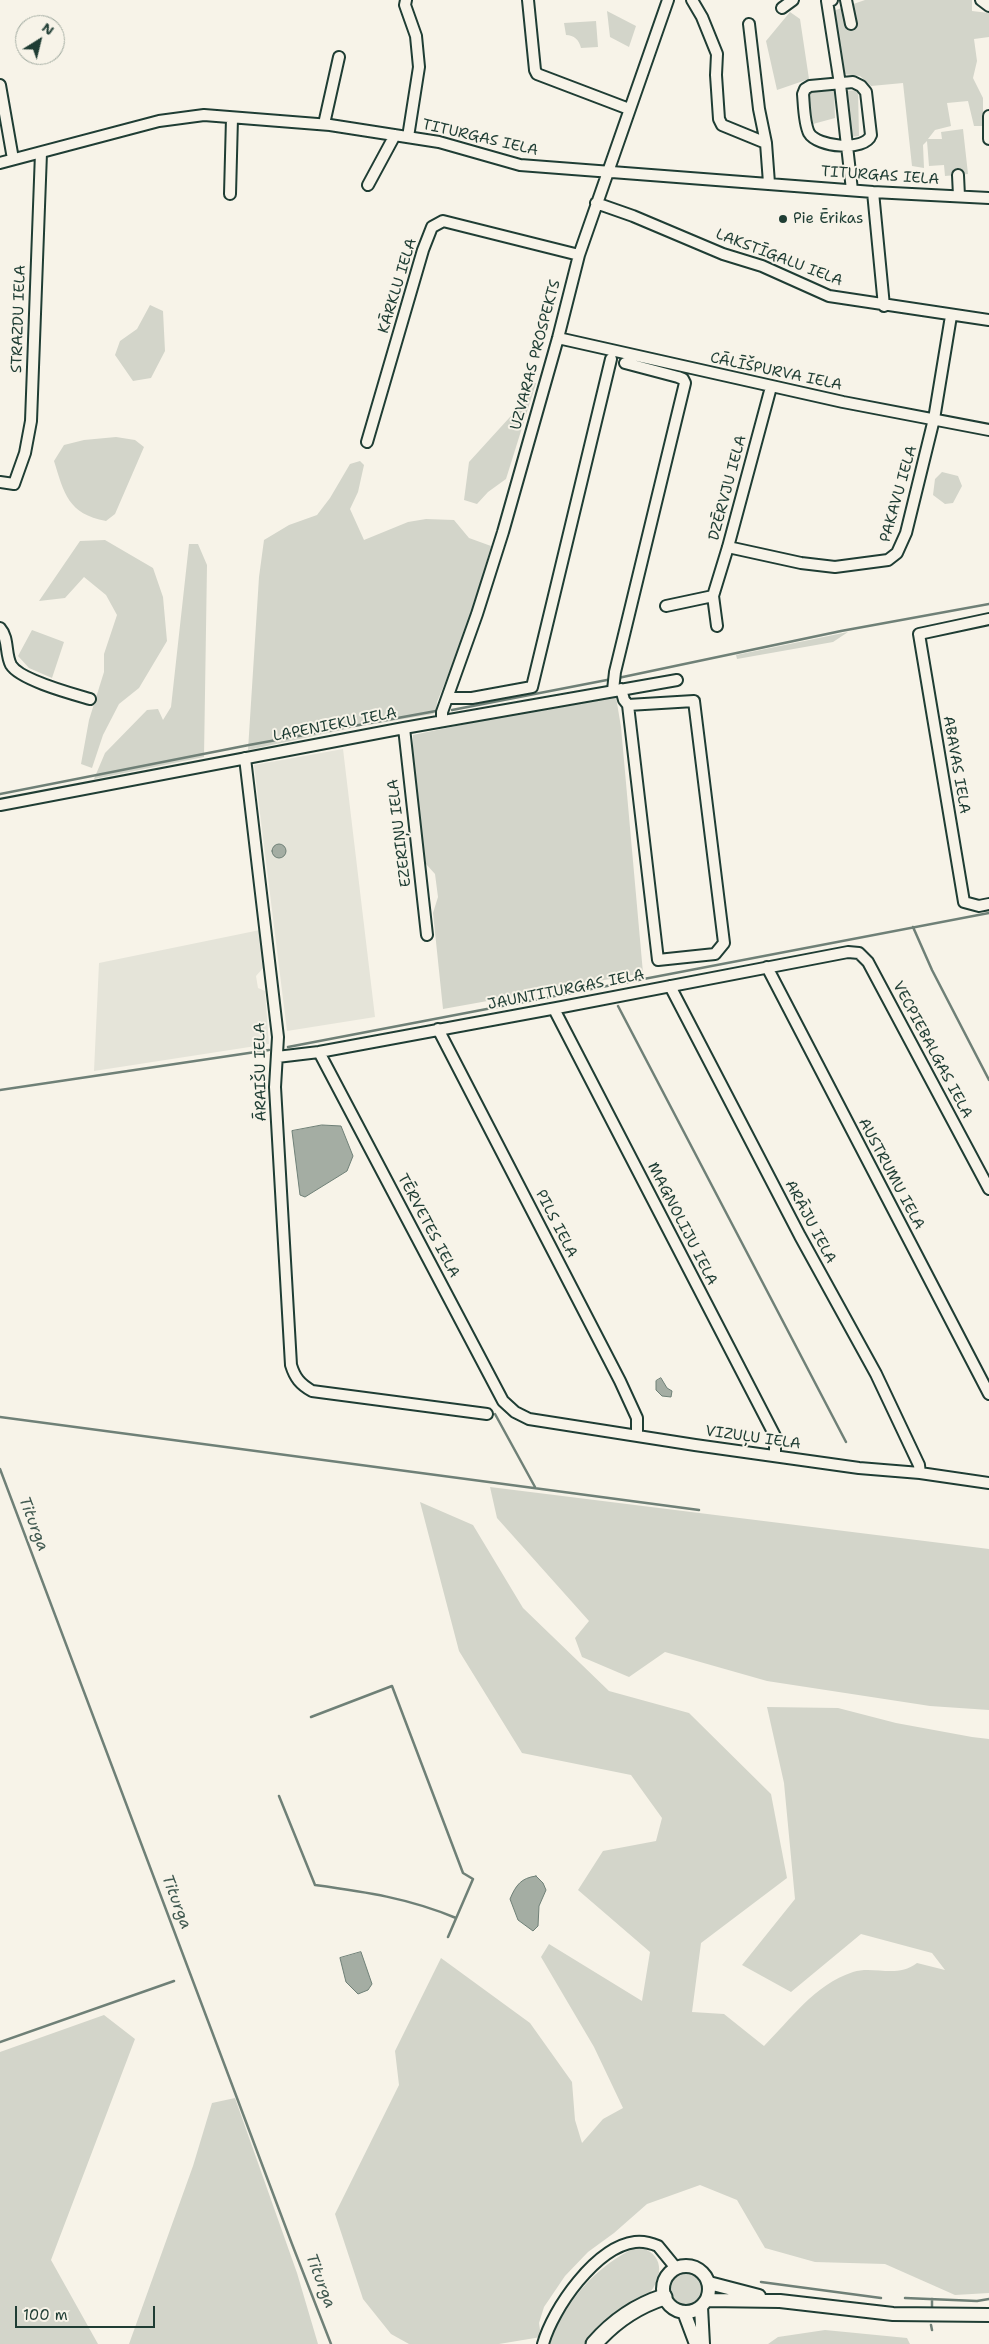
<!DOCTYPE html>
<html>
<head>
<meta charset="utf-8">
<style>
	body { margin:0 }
	#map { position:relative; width:989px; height:2344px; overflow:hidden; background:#f7f3e8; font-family:"Shantell Sans",sans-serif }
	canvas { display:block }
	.north { position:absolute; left:15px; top:15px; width:50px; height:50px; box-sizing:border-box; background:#f7f3e8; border:1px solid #a1aaa0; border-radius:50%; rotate:36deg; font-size:14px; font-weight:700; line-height:20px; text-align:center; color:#1f3d34 }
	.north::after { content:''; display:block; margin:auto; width:18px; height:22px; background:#1f3d34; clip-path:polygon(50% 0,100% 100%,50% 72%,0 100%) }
	.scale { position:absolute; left:15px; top:2306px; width:140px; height:22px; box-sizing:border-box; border:2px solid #1f3d34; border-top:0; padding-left:6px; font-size:15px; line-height:18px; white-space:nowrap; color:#1f3d34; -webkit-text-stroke:4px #f7f3e8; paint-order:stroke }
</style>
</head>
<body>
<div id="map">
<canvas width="989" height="2344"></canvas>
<div class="north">N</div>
<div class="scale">100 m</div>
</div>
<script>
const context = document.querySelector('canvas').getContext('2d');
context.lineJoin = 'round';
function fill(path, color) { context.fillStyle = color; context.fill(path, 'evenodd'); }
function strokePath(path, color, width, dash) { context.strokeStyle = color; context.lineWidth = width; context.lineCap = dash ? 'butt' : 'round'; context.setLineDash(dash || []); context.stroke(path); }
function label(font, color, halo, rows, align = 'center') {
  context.font = font + ' "Shantell Sans",sans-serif'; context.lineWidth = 4; context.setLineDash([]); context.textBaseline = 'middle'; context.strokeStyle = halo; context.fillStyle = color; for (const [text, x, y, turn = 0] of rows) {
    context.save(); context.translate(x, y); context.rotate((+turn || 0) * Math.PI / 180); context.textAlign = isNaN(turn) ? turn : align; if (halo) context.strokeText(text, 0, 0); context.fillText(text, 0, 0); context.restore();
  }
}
fill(new Path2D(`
	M343 749 375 1017 287 1031 254 765Z
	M260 930 264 967 256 976 258 988 265 991 269 1044 94 1071 99 963Z`), '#e5e4d9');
fill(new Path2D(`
	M865 0H972V11L989 13V37L974 39 977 61 973 78 983 98V126H974L968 101 947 103 951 126 935 130 928 139H942L941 132 963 129 968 174 945 176 944 165 929 166 927 141 923 145 924 168 912 166 903 83 871 86 860 76 843 74 833 11Z
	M607 11 636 26 629 47 610 37Z
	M790 12 800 19 809 79 777 90 766 41Z
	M596 21 598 47 581 48C579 40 574 35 566 35L564 23Z
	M858 90 859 136 850 137 845 91Z
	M834 91 835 118 813 124 808 92Z
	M150 305 163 311 165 351 151 378 133 381 115 355 120 341 137 329Z
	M536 383 506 479 488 492 477 504 464 500 469 462 520 406 529 384Z
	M116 437 135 440 144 447 115 514 106 521C68 514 64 493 54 461L64 445 84 440Z
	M360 461 364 465 358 492 350 509 364 540 408 522 426 519 454 520 469 538 491 546 467 629 437 702 436 711 433 714 356 727 248 750 259 577 264 540 289 525 317 515 330 498 350 464Z
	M942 472 958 476 962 486 953 503 945 504 933 495 935 479Z
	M105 540 153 568 163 597 167 641 139 688 119 704 103 735 92 768 81 764 89 720 104 672V654L117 615 106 595 84 577 65 598 39 601 80 541Z
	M189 544H198L207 565 204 757 94 779 105 753 147 710 158 709 163 720 171 707Z
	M32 630 64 642 52 678 29 668 18 656Z
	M848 632 833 642 737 659 736 655Z
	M616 697 621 727 643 973 443 1009 433 913 438 897 435 874 426 864 413 789V735L538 709Z
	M490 1487 989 1549V1710L930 1706 767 1681 665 1652 629 1677 582 1657 575 1638 589 1621 497 1518Z
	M420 1502 473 1525 523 1608 609 1691 689 1713 771 1794 787 1878 701 1943 692 2012 724 2014 764 2046C791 2019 814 1985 853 1972 874 1965 896 1979 917 1963L945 1970 932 1953 861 1934 791 1992 742 1965 795 1899 784 1783 767 1707 838 1708 896 1723 972 1737 989 1739V2293L955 2295 885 2264 815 2262 765 2248 737 2200 700 2185 647 2204 614 2233 588 2252 565 2276 544 2307 539 2323 541 2337 499 2344H409L391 2334 363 2299 335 2214 399 2085 395 2051 441 1958 530 2023 572 2082 575 2120 582 2143 603 2119 623 2108 594 2047 541 1957 549 1944 642 2001 650 1952 578 1890 603 1851 656 1841 662 1818 631 1775 522 1753 459 1651Z
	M104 2015 135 2039 51 2260 98 2344H0V2052Z
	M235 2098 297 2273 318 2344H129L193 2166 212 2103Z
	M637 2247C665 2252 664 2277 648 2295L587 2344H550C564 2302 597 2265 637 2247Z
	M671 2289a16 16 0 1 1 32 0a16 16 0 1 1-32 0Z
	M825 2330 907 2338 910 2344H768L778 2337Z`), '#d3d5ca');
const water = new Path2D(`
	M272 851a7 7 0 1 1 14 0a7 7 0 1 1-14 0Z
	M322 1125 341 1126 353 1156 347 1171 305 1197 300 1195 292 1131Z
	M661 1378 667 1388 672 1391 671 1397 662 1396 656 1390V1381Z
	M536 1876 543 1883 546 1890 539 1906 538 1926 533 1931 518 1920 510 1899C516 1885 521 1878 536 1876Z
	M361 1952 372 1984 368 1990 358 1994 346 1982 340 1958Z`);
fill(water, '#a4ada3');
strokePath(water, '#6f8077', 1);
strokePath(new Path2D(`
	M618 678 841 631 989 604
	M452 710 612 679
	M0 794 249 745 436 711
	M913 927 932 970 989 1080
	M618 1006 846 1442
	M288 1047 989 913
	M0 1090 269 1050
	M495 1414 535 1487
	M0 1417 699 1510
	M0 1469 292 2244 331 2344
	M311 1717 392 1686 463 1873 473 1879 448 1937
	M279 1796 315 1885C366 1892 408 1898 456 1918
	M0 2042 174 1981
	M761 2282 881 2298
	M905 2298 977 2301 989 2299
	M932 2299V2307
	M931 2325 932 2330`), '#6f8077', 2.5);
const minor = new Path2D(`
	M406 0 405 5 416 36 419 67 408 137
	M528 0 535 70 537 74 629 109
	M692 0 702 17 717 54 716 75 719 119 722 125 766 143
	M832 0 827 1 840 84 852 190
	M846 0 851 24
	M981 0 989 6
	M782 8 793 0
	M749 24 759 109 766 143 769 183
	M853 82 861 86 866 92 871 135C865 152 817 147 809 133 804 123 804 105 803 94L805 89 810 86Z
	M0 85 13 159
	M989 116V139
	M324 124 339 57
	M0 163 159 121 204 115 330 125 439 142 520 165 873 192 989 198
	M958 175 959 196
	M368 185 395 135
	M873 192 884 306
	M230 194 232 118
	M596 203 633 216 723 254 762 266 829 296 989 320
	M558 338 843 402 989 430
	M367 442 423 250 432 227 443 221 579 255
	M0 482 14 484 25 453 31 421 41 153
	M728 547 801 563 835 567 888 560 897 553 906 533 934 419 951 316
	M713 596 717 626
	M666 606 713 596 728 547 771 387
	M989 619 919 634 964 902 979 906 989 904
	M0 628C9 638 5 654 11 665 20 680 73 694 90 699
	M621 689 624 700 628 705 658 960 715 954 724 943 694 701 628 705
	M613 690 615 672 685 383 683 379 678 377 625 363
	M448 698H472L532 687 611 359
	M442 721V712L477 614 503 532 558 338 579 255 668 0
	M404 728 427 935
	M245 758 278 1037 275 1087 291 1365C295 1378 300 1384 312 1391L487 1414
	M0 805 404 728 677 680
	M767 967 989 1394
	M670 986 800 1236 876 1374 919 1465 920 1473
	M554 1009 775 1436V1455
	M438 1029 620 1381 637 1418V1435
	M319 1052 503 1401 515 1412 529 1419 695 1445 859 1468 920 1473 989 1483
	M277 1057 319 1052 562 1007 848 952 859 953 868 962 989 1189
	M543 2344C553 2308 596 2247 635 2242 643 2241 651 2243 658 2246L676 2268`);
const major = new Path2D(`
	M663 2289a23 23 0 1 1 46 0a23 23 0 1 1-46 0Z
	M709 2283 759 2296
	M707 2300 780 2301 893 2314 989 2315
	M701 2307 703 2344
	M684 2312 696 2344`);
const highway = new Path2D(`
	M594 2344C613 2322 636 2306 664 2297`);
strokePath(minor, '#1f3d34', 14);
strokePath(major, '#1f3d34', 16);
strokePath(highway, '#1f3d34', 19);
strokePath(minor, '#f7f3e8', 10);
strokePath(major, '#f7f3e8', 12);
strokePath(highway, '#f7f3e8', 15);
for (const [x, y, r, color] of [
	[783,219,5,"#1f3d34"]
]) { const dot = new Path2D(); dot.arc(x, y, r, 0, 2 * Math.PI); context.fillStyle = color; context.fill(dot); strokePath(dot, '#f7f3e8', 2); }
label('15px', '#1f3d34', '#f7f3e8', [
	["TITURGAS IELA",480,138,13],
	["TITURGAS IELA",880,176,4],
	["LAKSTĪGALU IELA",779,258,21],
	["KĀRKLU IELA",398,286,-73],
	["STRAZDU IELA",19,319,-88],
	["UZVARAS PROSPEKTS",536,355,-75],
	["CĀLĪŠPURVA IELA",776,372,12],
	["DZĒRVJU IELA",728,488,-75],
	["PAKAVU IELA",899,494,-74],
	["LAPENIEKU IELA",335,725,-11],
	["ABAVAS IELA",956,765,80],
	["EZERIŅU IELA",400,833,-97],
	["JAUNTITURGAS IELA",566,990,-11],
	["VECPIEBALGAS IELA",932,1050,62],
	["ĀRAIŠU IELA",261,1072,-91],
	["AUSTRUMU IELA",891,1174,62],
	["ARĀJU IELA",810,1222,62],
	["PILS IELA",556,1224,63],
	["MAGNOLIJU IELA",682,1224,63],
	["TĒRVETES IELA",428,1226,62],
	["VIZUĻU IELA",753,1438,8]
]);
label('15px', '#1f3d34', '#f7f3e8', [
	["Pie Ērikas",793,219]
], 'left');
label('italic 16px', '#405950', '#f7f3e8', [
	["Titurga",33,1524,69],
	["Titurga",176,1902,69],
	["Titurga",320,2281,69]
]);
</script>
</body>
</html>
